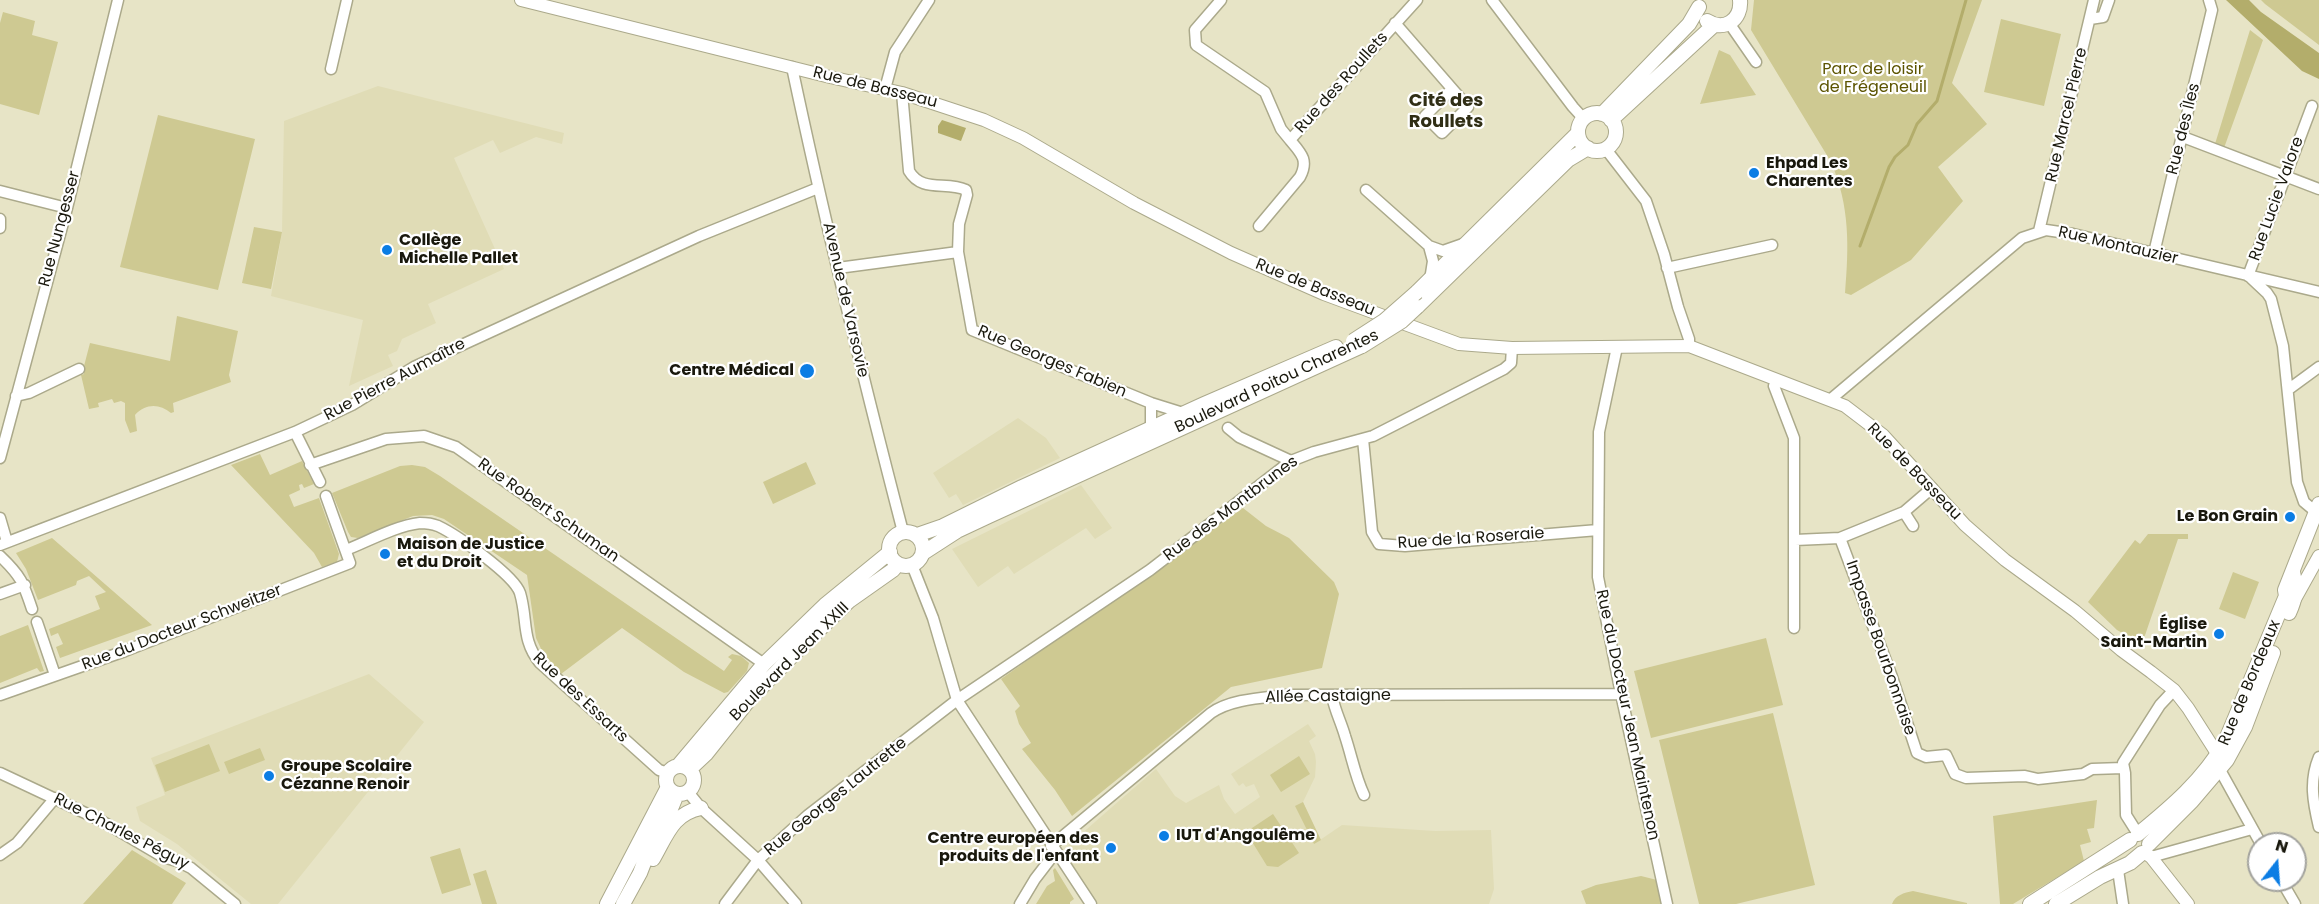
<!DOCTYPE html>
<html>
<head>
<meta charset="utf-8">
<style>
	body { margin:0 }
	#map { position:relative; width:2319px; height:904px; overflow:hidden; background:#e7e4c6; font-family:Poppins,sans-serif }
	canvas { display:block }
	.north { position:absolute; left:2247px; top:832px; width:60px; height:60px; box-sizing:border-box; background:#fff; border:2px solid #a3a39e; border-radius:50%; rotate:17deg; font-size:16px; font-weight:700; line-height:24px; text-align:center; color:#19180d }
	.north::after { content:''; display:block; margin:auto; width:21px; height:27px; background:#0b7de4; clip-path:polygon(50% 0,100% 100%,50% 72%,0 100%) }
</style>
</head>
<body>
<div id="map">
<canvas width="2319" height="904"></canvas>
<div class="north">N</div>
</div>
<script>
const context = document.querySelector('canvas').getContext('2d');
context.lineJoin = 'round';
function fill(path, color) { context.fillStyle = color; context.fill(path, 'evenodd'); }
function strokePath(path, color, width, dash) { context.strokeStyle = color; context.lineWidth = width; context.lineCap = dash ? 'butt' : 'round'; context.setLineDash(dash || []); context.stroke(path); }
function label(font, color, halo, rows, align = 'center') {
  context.font = font + ' Poppins,sans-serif'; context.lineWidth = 4.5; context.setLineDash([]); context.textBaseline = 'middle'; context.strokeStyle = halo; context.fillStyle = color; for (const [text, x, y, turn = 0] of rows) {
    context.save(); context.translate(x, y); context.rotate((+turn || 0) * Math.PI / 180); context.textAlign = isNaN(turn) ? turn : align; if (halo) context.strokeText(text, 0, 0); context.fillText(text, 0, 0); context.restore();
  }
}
fill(new Path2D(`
	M378 86 564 133 562 144 536 137 500 153 493 140 454 158 504 269 428 304 436 323 402 339 397 351 388 355 393 366 349 386 363 320 271 296 282 232 284 121Z
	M1018 418 1046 438 1060 458 963 505 956 494 949 498 933 473Z
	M1081 485 1112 528 1095 539 1086 528 1014 574 1008 566 978 587 952 549Z
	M369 674 424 722 278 904H251L177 844 140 821 136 807 165 795 151 758Z
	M1308 724 1316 736 1309 741 1315 754 1316 762 1315 777 1303 802 1320 840 1342 825 1435 831 1491 830 1494 889 1489 904H1098L1062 851 1112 807 1156 769 1175 796 1186 803 1219 785 1224 799 1235 814 1260 797 1254 784 1246 787 1243 783 1239 786 1231 774Z`), '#e0dcb6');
fill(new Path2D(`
	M1754 0H1982L1952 83 1987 124 1938 167 1963 201 1911 260 1851 295 1845 293C1849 247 1850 206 1831 162L1751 30Z
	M2261 0H2319V45L2265 4Z
	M3 12 35 21 32 35 58 42 39 115 0 104V23Z
	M2001 19 2061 34 2044 106 1984 92Z
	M2250 30 2263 40 2224 148 2215 144Z
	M1719 50 1730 55 1756 95 1700 104Z
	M158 115 255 139 218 290 120 267Z
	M254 227 282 232 271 289 242 283Z
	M177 316 238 331 229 375 231 382 173 403 174 412 171 413C159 403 145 404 135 415L137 431 130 433 125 420V403L121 401 114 403 112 399 98 403 99 407 89 409 81 375 84 374V366L90 343 170 361Z
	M260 454 270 475 302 461 314 484 304 488 302 484 299 485 300 490 289 495 294 507 319 498 339 554 337 562 322 567 314 553 231 465Z
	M806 462 816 484 773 504 763 482Z
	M412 465 425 467 440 476 724 671 732 660 728 657 732 654 741 656 749 663 747 671 728 692 724 693 684 672 622 628 561 674 543 653 536 638 527 575 444 519 432 515 413 516 358 538 351 537 348 532 332 493 400 466Z
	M1243 508 1266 526 1289 538 1334 582 1339 594 1322 668 1231 687 1072 816 1055 790 1022 749 1031 743 1019 724 1015 711 1020 706 1001 679Z
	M2148 534H2188V539H2178L2142 644 2117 630 2088 602 2135 540 2140 544Z
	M52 538 152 625 60 658 56 647 63 644 58 633 51 636 49 629 100 609 95 596 106 592 89 576 77 581 76 585 38 600 26 569 16 553Z
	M2233 572 2259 582 2245 619 2219 609Z
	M28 625 44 671 40 672 37 668 0 683V636Z
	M1766 638 1783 705 1651 738 1634 671Z
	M1773 713 1815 885 1736 904H1699L1659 740Z
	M209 744 220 771 165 792 155 765Z
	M260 748 265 760 229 774 224 762Z
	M1299 756 1310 774 1281 792 1270 775Z
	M2097 800 2094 828 2087 829 2091 842 2080 845 2084 861 2013 904H2000L1993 816Z
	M1303 802 1321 840 1314 844 1295 806Z
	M1273 814 1299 853 1278 867 1267 866 1246 832Z
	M460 848 471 885 442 894 430 857Z
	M132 850 186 883 172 904H83Z
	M1055 868 1074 899 1070 902V904H1036L1047 886 1055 881 1053 870Z
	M486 870 497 904H482L473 874Z
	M1641 876 1657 880 1662 904H1586L1581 891 1596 885Z
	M1913 891 1967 903V904H1892C1895 895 1904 893 1913 891Z`), '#cec992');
fill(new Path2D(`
	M2226 0H2249L2261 12 2319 53V79L2302 71Z
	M942 120 966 128 961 141 938 133V126Z`), '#b3ad6b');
strokePath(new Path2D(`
	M1860 246 1889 167 1895 157 1908 145 1917 124 1937 101 1966 0`), '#b3ad6b', 3);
const minor = new Path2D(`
	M1221 0 1195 30 1196 45 1265 92 1281 129 1290 140
	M1492 0 1573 107 1583 118
	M2090 19 2103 17 2109 0
	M1395 23 1468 107 1442 133 1425 116 1451 90
	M1729 23 1756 62
	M792 67C825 223 863 378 903 532
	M331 69 347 0
	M885 89 895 52 929 0
	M902 93 909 171C922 193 946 181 966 190L967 195 959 224 958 252
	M2183 137 2319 189
	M1605 148 1646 201 1664 254 1678 307 1689 339V346
	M1366 190 1429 246 1443 251 1463 244
	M0 191 67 208
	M0 219V228
	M1259 226 1300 177C1309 160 1301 153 1290 140L1417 0
	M2039 231 2094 0
	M1429 246 1433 261 1430 280
	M2154 253 2212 10 2209 0
	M838 268 958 252 972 330 1151 403
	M1667 268 1772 245
	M2248 276 2312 106
	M2251 278 2267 293 2271 299 2283 346 2297 482 2304 502 2316 512
	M1617 347 1599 432 1598 577 1621 694 1667 904
	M1777 380 1774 386 1794 438V628
	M2289 389 2319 367
	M16 396 29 393 79 369
	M1831 399 2022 238 2046 230 2073 234 2319 292
	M1151 428V403L1183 413
	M1228 428 1239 437 1291 461
	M295 432 320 482
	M1363 439 1372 532 1379 544 1405 546 1598 530
	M0 458 67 208 118 0
	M310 465 386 439 424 436 456 447 764 664
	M1904 512 1932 488
	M0 518 7 542
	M1840 538 1892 677 1917 753 1926 757 1946 755 1955 774 1966 778 2025 776 2038 779 2083 774 2092 769 2123 768
	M1795 540 1840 538 1904 512 1913 526
	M0 545 295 432 352 405 414 367 699 236 818 188
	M346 550C369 541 395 526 420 523 426 523 433 524 438 526 457 535 514 575 520 593 528 620 521 640 540 663L659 770 668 773
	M0 556C21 576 23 582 32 609
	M912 565 933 618 957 700 1091 904
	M0 594 25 585
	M37 622 55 675
	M0 695 125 651 350 563 326 496
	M1332 696C1335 711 1341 722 1345 736 1352 757 1355 776 1364 795
	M2319 757C2309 781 2313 802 2319 827
	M2220 770 2261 844
	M0 773 100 820 163 857 177 861 191 868 235 904
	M688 792 701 808 758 860 796 904
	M2138 834 2126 815 2125 773 2123 763 2160 705 2174 690
	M1051 846 1211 713C1231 699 1262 698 1286 695L1621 694
	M0 855 17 843 55 798
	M2151 857 2252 829
	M2118 870 2123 904
	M2281 880 2295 904
	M725 904 758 860 807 816 957 700 1150 570 1291 461 1314 452 1373 436 1504 369 1511 363 1512 348
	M1020 904 1035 879 1055 853`);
const tertiary = new Path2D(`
	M521 0 830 77 902 93 984 120 1023 138 1134 203 1231 253 1324 294 1459 344 1512 348 1689 346 1845 406 1883 435 1965 525 2005 560 2075 611 2121 650 2151 672 2174 690 2188 708 2218 755
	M2295 599 2319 556
	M2144 852 2151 857 2188 904`);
const secondary = new Path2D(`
	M1707 21C1724 32 1742 20 1740 0
	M1578 132a19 19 0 1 1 38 0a19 19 0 1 1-38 0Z
	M1602 114 1689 24 1699 7
	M1611 120 1714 25
	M1417 292 1578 133
	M1417 307 1568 160 1588 148
	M889 549a17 17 0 1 1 34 0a17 17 0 1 1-34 0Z
	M917 535 943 526 1022 487 1204 404 1336 347
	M923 553 957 531 989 516 1362 346
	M2289 613C2296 598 2297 588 2293 572
	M666 780a14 14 0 1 1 28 0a14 14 0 1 1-28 0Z
	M678 766 764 664 825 605 890 552
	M690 769 706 754 749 700 794 654 849 601 893 570 898 564
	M2138 834C2171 807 2203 780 2225 742L2286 596 2285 590 2319 504
	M2149 844 2192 801 2227 760 2245 727 2273 653
	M653 859C667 835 672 814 701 808
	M607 904 668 787
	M623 904 640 873 652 842 670 811 677 794
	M2030 904 2130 840
	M2056 904 2100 877 2130 863 2142 853`);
strokePath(minor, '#aba98b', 13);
strokePath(tertiary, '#aba98b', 14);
strokePath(secondary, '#aba98b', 16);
strokePath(minor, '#fff', 10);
strokePath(tertiary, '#fff', 12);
strokePath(secondary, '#fff', 14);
const secondaryBridge = new Path2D(`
	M1353 341 1384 321 1417 292
	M1362 346 1402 321 1417 307`);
strokePath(secondaryBridge, '#aba98b', 16, []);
strokePath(secondaryBridge, '#fff', 14);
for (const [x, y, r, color] of [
	[1754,173,6,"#0b7de4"],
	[387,250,6,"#0b7de4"],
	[807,371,8,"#0b7de4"],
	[2290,517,6,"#0b7de4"],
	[385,554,6,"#0b7de4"],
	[2219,634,6,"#0b7de4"],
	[269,776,6,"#0b7de4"],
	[1164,836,6,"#0b7de4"],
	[1111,848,6,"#0b7de4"]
]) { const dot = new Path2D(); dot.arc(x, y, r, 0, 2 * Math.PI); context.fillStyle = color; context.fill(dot); strokePath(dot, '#fff', 2); }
label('16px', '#5c5400', '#fff', [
	["Parc de loisir",1873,70],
	["de Frégeneuil",1873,88]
]);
label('16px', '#19180d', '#fff', [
	["Rue des Roullets",1342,83,-48],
	["Rue de Basseau",875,88,14],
	["Rue Marcel Pierre",2067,115,-77],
	["Rue des Îles",2184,129,-76],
	["Rue Lucie Valore",2277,199,-70],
	["Rue Nungesser",60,229,-75],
	["Rue Montauzier",2118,246,13],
	["Rue de Basseau",1315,288,22],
	["Avenue de Varsovie",845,300,77],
	["Rue Georges Fabien",1052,362,23],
	["Rue Pierre Aumaître",395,380,-28],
	["Boulevard Poitou Charentes",1277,382,-25],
	["Rue de Basseau",1914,472,46],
	["Rue des Montbrunes",1231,509,-37],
	["Rue Robert Schuman",548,511,35],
	["Rue de la Roseraie",1471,539,-4],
	["Rue du Docteur Schweitzer",182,628,-21],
	["Impasse Bourbonnaise",1880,648,71],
	["Boulevard Jean XXIII",790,662,-45],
	["Rue de Bordeaux",2250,683,-67],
	["Allée Castaigne",1328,697,-1],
	["Rue des Essarts",580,698,43],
	["Rue du Docteur Jean Maintenon",1627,715,78],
	["Rue Georges Lautrette",836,797,-39],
	["Rue Charles Péguy",121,832,27]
]);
label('bold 16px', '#19180d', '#fff', [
	["Ehpad Les",1766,164],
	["Charentes",1766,182],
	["Collège",399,241],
	["Michelle Pallet",399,259],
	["Centre Médical",794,371,"right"],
	["Le Bon Grain",2278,517,"right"],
	["Maison de Justice",397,545],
	["et du Droit",397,563],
	["Église",2207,625,"right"],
	["Saint-Martin",2207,643,"right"],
	["Groupe Scolaire",281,767],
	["Cézanne Renoir",281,785],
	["IUT d'Angoulême",1176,836],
	["Centre européen des",1099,839,"right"],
	["produits de l'enfant",1099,857,"right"]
], 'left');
label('bold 18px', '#302e15', '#fff', [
	["Cité des",1446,101],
	["Roullets",1446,122]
]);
</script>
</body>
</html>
